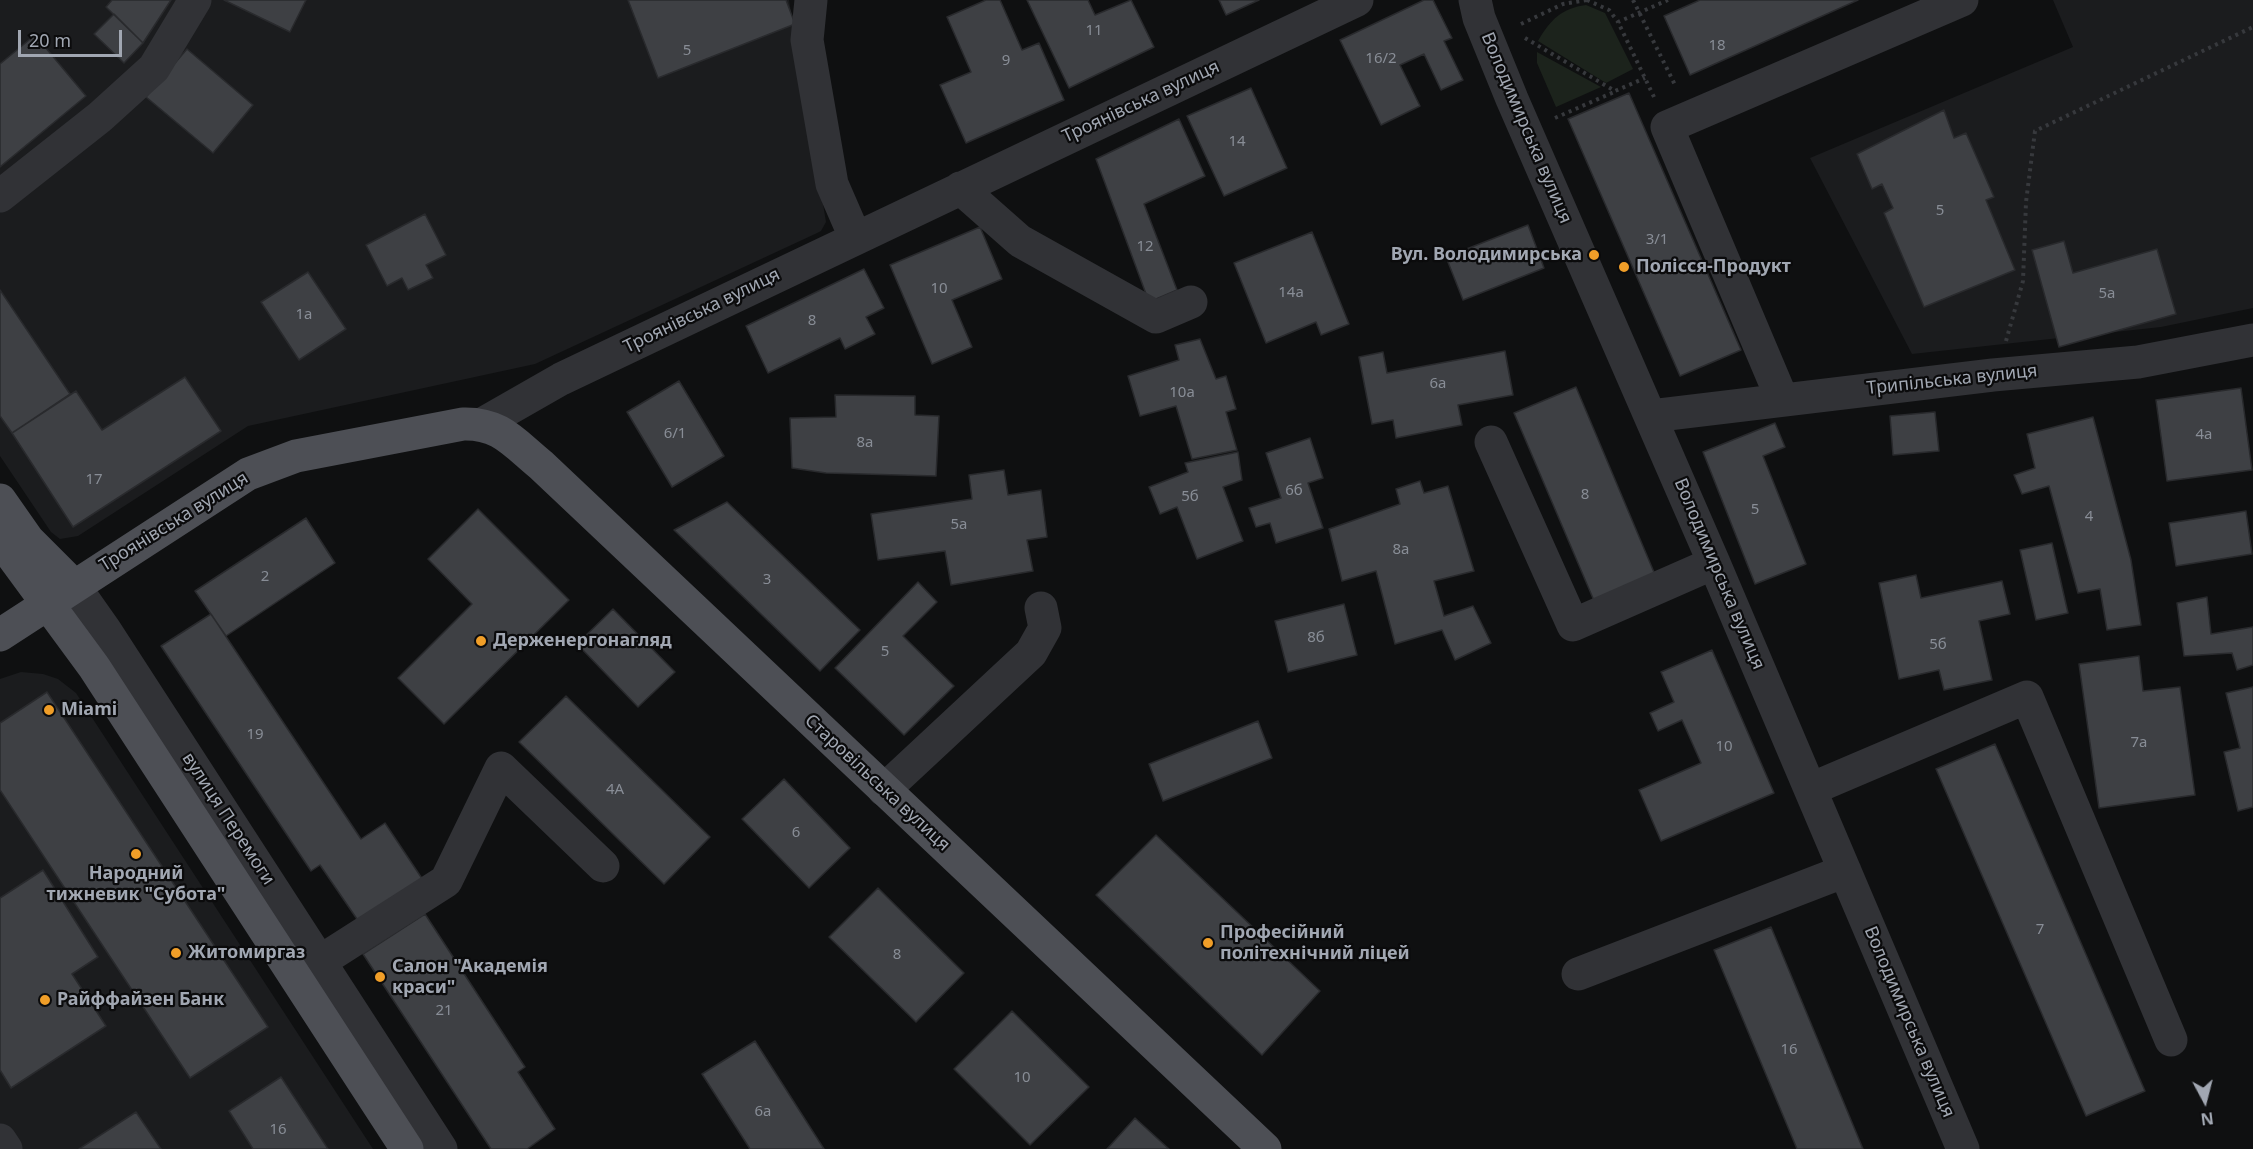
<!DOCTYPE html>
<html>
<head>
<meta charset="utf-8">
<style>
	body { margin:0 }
	#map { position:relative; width:2253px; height:1149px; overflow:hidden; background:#0f1011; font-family:"Noto Sans",sans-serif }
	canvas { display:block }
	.north { position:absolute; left:2175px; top:1071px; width:60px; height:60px; -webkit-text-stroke:4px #0b0b0c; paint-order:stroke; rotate:173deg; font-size:16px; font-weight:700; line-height:24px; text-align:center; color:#a1a7b2 }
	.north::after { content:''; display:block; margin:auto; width:21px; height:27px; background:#a1a7b2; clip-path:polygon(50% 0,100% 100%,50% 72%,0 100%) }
	.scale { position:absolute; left:18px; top:30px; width:104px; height:27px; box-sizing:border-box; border:3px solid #a1a7b2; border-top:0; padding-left:8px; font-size:18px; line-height:21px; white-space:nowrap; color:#a1a7b2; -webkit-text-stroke:4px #0b0b0c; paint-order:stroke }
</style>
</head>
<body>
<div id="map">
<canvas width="2253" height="1149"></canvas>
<div class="north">N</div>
<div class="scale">20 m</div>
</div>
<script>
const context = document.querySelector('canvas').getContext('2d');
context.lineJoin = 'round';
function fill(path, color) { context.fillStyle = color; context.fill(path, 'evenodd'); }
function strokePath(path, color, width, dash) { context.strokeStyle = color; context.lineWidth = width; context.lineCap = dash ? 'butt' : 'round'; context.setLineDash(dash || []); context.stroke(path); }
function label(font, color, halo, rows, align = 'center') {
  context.font = font + ' "Noto Sans",sans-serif'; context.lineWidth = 4.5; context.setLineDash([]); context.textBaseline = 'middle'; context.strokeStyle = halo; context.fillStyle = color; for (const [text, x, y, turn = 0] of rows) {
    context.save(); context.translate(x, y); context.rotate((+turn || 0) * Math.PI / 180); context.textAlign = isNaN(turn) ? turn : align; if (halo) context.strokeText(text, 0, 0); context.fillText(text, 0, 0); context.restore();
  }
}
fill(new Path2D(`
	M0 0H789L826 222 821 231 815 234 535 364 248 426 78 536 60 539 51 532 0 456Z
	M2053 0H2253V308L2161 327 1912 354 1810 158 2073 47Z
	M21 672 43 674 58 679 76 693 373 1149H0V679Z`), '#1b1c1e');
fill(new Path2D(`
	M1586 5 1605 13 1633 69 1606 83 1538 41C1550 20 1562 8 1586 5Z
	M1537 52 1601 87 1556 107 1537 63Z`), '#1c231c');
const building = new Path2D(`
	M112 0H171L143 43 106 7Z
	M224 0H306L290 32Z
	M628 0H786L795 24 658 78Z
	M986 0H1000L1022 50 1039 43 1064 100 966 143 940 85 971 72 947 17Z
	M1027 0H1088L1095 15 1131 0 1154 47 1069 88Z
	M1219 0H1259L1226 15Z
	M1424 0H1433L1452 38 1444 41 1463 80 1441 90 1424 54 1400 65 1420 106 1381 125 1340 40Z
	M1700 0H1858L1690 75 1664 16Z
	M114 14 143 43 124 63 94 34Z
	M35 35 86 96 0 167V64Z
	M187 49 253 105 213 153 146 97Z
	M1251 88 1287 168 1224 196 1187 116Z
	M1629 93 1741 350 1680 376 1568 119Z
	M1944 110 1954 138 1966 133 1994 197 1986 200 2015 270 1924 307 1884 213 1893 208 1882 184 1872 189 1857 154Z
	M1179 119 1205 176 1144 204 1177 290 1149 302 1096 159Z
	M425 214 446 255 426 265 433 278 408 290 402 278 387 286 366 245Z
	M1528 225 1544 268 1463 300 1446 257Z
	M980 227 1002 279 952 300 972 347 932 364 890 265Z
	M1312 232 1349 324 1321 335 1316 322 1266 343 1234 263Z
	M2064 241 2073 273 2157 249 2176 314 2059 347 2032 250Z
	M864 269 884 308 866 317 875 334 845 349 840 338 768 373 746 326Z
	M308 272 346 329 299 360 261 302Z
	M0 290 70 394 12 433 0 416Z
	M1200 339 1216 379 1226 376 1236 409 1226 412 1237 450 1192 459 1176 406 1140 416 1128 376 1179 360 1175 345Z
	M1505 351 1513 395 1458 405 1462 425 1396 438 1393 420 1372 424 1359 357 1383 352 1387 373Z
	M185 377 221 431 73 527 12 433 76 391 102 430Z
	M679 381 724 456 672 487 627 412Z
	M1576 387 1656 577 1595 603 1514 413Z
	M2241 388 2252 470 2167 481 2156 400Z
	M835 395 915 396V415L939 416 936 476 826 473 792 468 790 418 836 417Z
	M1935 412 1939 451 1893 455 1890 416Z
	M2093 417 2131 560 2141 625 2107 630 2100 589 2078 593 2049 486 2022 494 2014 475 2035 468 2027 434Z
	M1775 423 1785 447 1763 456 1806 564 1755 584 1703 452Z
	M1310 438 1323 478 1308 483 1323 528 1276 543 1270 523 1256 527 1249 508 1281 498 1266 453Z
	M1238 452 1242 480 1223 487 1243 541 1197 559 1177 507 1160 514 1149 487 1188 472 1185 463Z
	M1004 470 1008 495 1041 490 1047 537 1027 540 1033 571 951 585 945 551 878 560 871 514 972 499 969 475Z
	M1420 481 1424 493 1448 486 1474 571 1434 581 1444 616 1473 606 1491 643 1455 660 1442 630 1395 644 1376 571 1342 581 1329 529 1400 504 1396 489Z
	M727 502 860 630 820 671 674 530Z
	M478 509 569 600 444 724 398 678 472 604 428 559Z
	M2246 511 2252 554 2176 566 2169 523Z
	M306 518 335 563 226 636 195 591Z
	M2052 543 2068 613 2036 620 2020 550Z
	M1916 575 1921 598 2002 581 2010 614 1979 621 1992 680 1944 690 1939 670 1899 679 1879 583Z
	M918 582 937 602 903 636 954 686 904 735 835 668Z
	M2207 597 2211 634 2253 627V665L2237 670 2232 653 2184 656 2177 603Z
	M1344 604 1357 655 1288 672 1275 621Z
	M613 609 675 672 638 707 577 644Z
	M211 614 361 839 385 823 423 880 359 922 320 865 311 871 161 646Z
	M1712 650 1774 793 1661 841 1639 790 1701 763 1682 720 1658 731 1650 713 1674 702 1661 672Z
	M2139 656 2143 691 2180 687 2195 795 2099 808 2079 664Z
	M2253 687V807L2238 811 2224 752 2240 748 2226 693Z
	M47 692 268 1027 190 1078 0 790V723Z
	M566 696 710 837 664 884 519 742Z
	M1258 721 1272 758 1163 801 1149 764Z
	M1995 744 2145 1091 2086 1116 1936 769Z
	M784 779 850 848 809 888 742 819Z
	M1156 835 1320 991 1262 1055 1096 895Z
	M43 870 98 957 72 974 106 1026 11 1088 0 1070V898Z
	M878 888 964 973 916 1022 829 937Z
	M425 914 525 1067 518 1072 555 1129 527 1149H491L363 954Z
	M1771 927 1863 1149H1797L1714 950Z
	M1012 1011 1089 1087 1030 1145 954 1069Z
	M755 1041 824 1149H750L702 1074Z
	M281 1077 328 1149H253L229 1111Z
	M136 1112 161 1149H79Z
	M1135 1118 1169 1149H1107Z`);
fill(building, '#3e4044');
strokePath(building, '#292a2d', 1.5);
strokePath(new Path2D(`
	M1587 0 1609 10 1618 22
	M1633 0 1676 87
	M1521 24 1563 4 1587 0
	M1525 38 1615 91 1645 78
	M1654 97 1618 22 1668 0
	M1555 118 1614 92
	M2006 341 2023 281 2026 202 2035 131 2253 27`), '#37393d', 4, [3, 4.5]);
strokePath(new Path2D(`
	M811 0 807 40 832 184 855 237
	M1475 0 1479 18 1512 99 1714 563 1963 1149
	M960 188 1020 241 1156 317 1191 302
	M0 196 100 117 154 68 195 0
	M1782 399 1667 127 1962 0
	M1651 416 1993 375 2138 362 2253 340
	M484 423 561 379 1357 0
	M1491 442 1573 625 1714 563
	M74 586 105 630 441 1149
	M1811 789 2027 697 2171 1040
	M884 790 1031 653 1045 628 1041 608
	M302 973 446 881 501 768 603 866
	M1578 974 1845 871
	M0 1140 6 1149`), '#313236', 33);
strokePath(new Path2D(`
	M0 500 28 540 74 586
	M0 539 94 667 407 1149
	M0 635 248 474 296 456 463 424C500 423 513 442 541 465L1265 1149`), '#4d4f55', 33);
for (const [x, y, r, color] of [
	[1594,255,6,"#f09e28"],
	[1624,267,6,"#f09e28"],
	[481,641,6,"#f09e28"],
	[49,710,6,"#f09e28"],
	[136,854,6,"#f09e28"],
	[1208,943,6,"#f09e28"],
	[176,953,6,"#f09e28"],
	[380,977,6,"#f09e28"],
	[45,1000,6,"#f09e28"]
]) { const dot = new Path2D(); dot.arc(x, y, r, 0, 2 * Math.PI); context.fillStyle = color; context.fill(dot); strokePath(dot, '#0b0b0c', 2); }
label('15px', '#888d96', null, [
	["11",1094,31],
	["18",1717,46],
	["5",687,51],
	["16/2",1381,59],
	["9",1006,61],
	["14",1237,142],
	["5",1940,211],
	["3/1",1657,240],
	["12",1145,247],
	["10",939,289],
	["14а",1291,293],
	["5а",2107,294],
	["1а",304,315],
	["8",812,321],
	["6а",1438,384],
	["10а",1182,393],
	["6/1",675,434],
	["4а",2204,435],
	["8а",865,443],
	["17",94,480],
	["6б",1294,491],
	["8",1585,495],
	["5б",1190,497],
	["5",1755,510],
	["4",2089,517],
	["5а",959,525],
	["8а",1401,550],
	["2",265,577],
	["3",767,580],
	["8б",1316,638],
	["5б",1938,645],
	["5",885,652],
	["19",255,735],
	["7а",2139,743],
	["10",1724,747],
	["4А",615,790],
	["6",796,833],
	["7",2040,930],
	["8",897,955],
	["21",444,1011],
	["16",1789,1050],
	["10",1022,1078],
	["6а",763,1112],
	["16",278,1130]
]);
label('18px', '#a1a7b2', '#0b0b0c', [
	["Троянівська вулиця",1141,102,-25],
	["Володимирська вулиця",1526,128,67],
	["Троянівська вулиця",702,311,-26],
	["Трипільська вулиця",1952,380,-6],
	["Троянівська вулиця",174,522,-32],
	["Володимирська вулиця",1719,574,67],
	["Старовільська вулиця",877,783,43],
	["вулиця Перемоги",228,819,57],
	["Володимирська вулиця",1909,1022,67]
]);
label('bold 18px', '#a1a7b2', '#0b0b0c', [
	["Вул. Володимирська",1582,255,"right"],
	["Полісся-Продукт",1636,267],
	["Держенергонагляд",493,641],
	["Miami",61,710],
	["Народний",136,874,"center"],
	["тижневик \"Субота\"",136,895,"center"],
	["Професійний",1220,933],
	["політехнічний ліцей",1220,954],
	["Житомиргаз",188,953],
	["Салон \"Академія",392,967],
	["краси\"",392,988],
	["Райффайзен Банк",57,1000]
], 'left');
</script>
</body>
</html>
